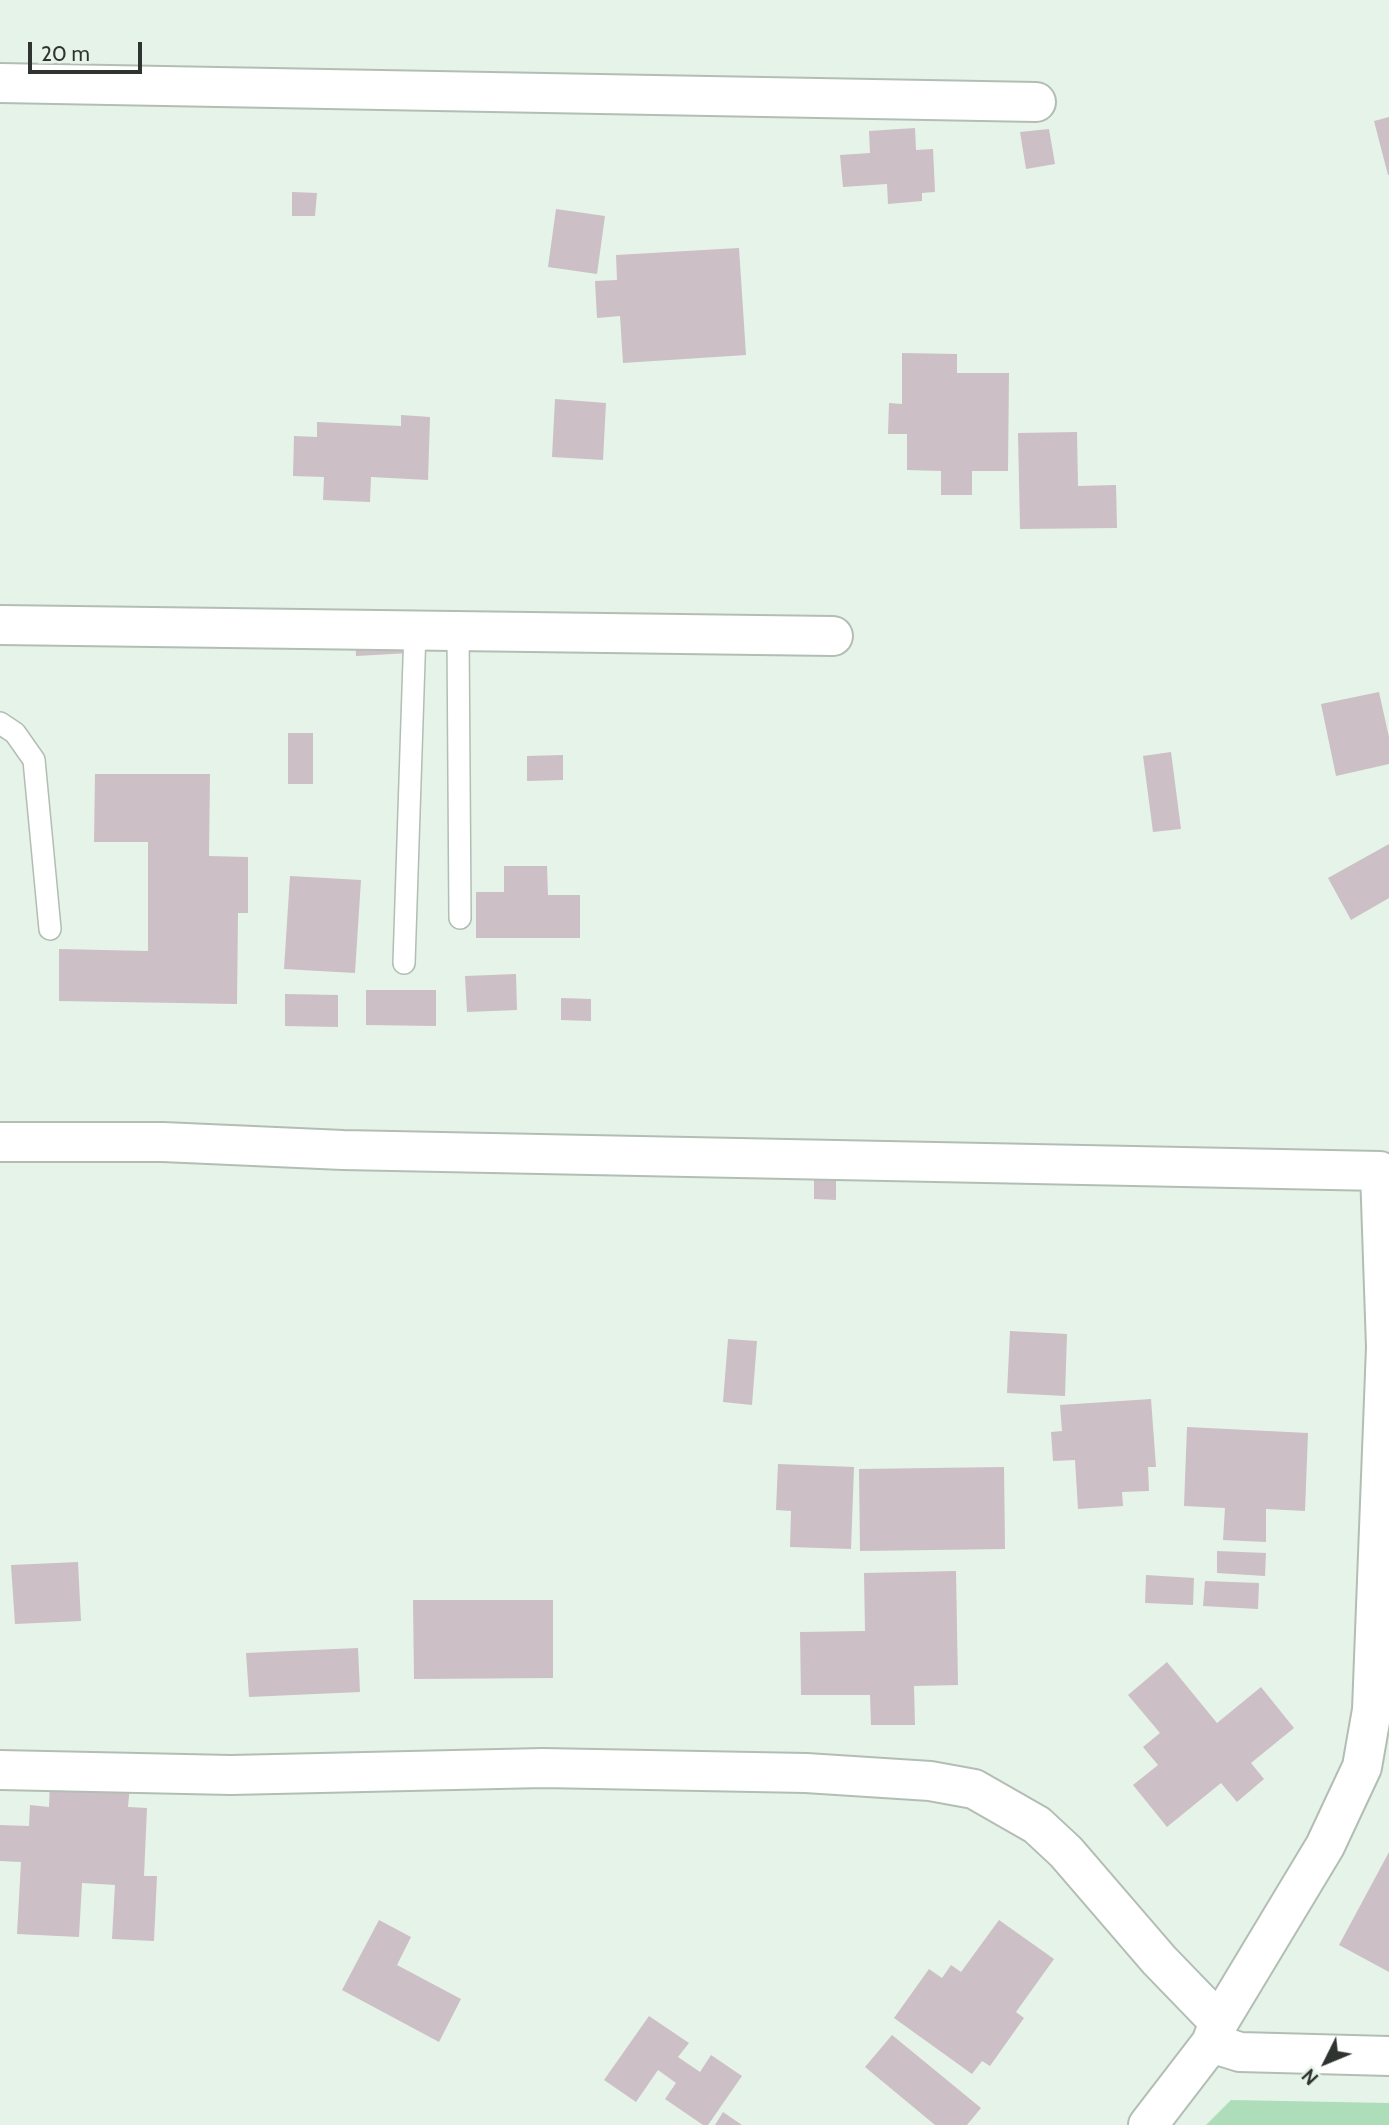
<!DOCTYPE html>
<html>
<head>
<meta charset="utf-8">
<style>
	body { margin:0 }
	#map { position:relative; width:1389px; height:2125px; overflow:hidden; background:#e6f3e9; font-family:Cabin,sans-serif }
	canvas { display:block }
	.north { position:absolute; left:1291px; top:2027px; width:70px; height:70px; -webkit-text-stroke:5px #e6f3e9; paint-order:stroke; rotate:227deg; font-size:19px; font-weight:700; line-height:28px; text-align:center; color:#2f3430 }
	.north::after { content:''; display:block; margin:auto; width:24px; height:32px; background:#2f3430; clip-path:polygon(50% 0,100% 100%,50% 72%,0 100%) }
	.scale { position:absolute; left:28px; top:42px; width:114px; height:32px; box-sizing:border-box; border:4px solid #2f3430; border-top:0; padding-left:9px; font-size:21px; line-height:24px; white-space:nowrap; color:#2f3430; -webkit-text-stroke:5px #e6f3e9; paint-order:stroke }
</style>
</head>
<body>
<div id="map">
<canvas width="1389" height="2125"></canvas>
<div class="north">N</div>
<div class="scale">20 m</div>
</div>
<script>
const context = document.querySelector('canvas').getContext('2d');
context.lineJoin = 'round';
function fill(path, color) { context.fillStyle = color; context.fill(path, 'evenodd'); }
function strokePath(path, color, width, dash) { context.strokeStyle = color; context.lineWidth = width; context.lineCap = dash ? 'butt' : 'round'; context.setLineDash(dash || []); context.stroke(path); }
fill(new Path2D(`
	M1231 2100 1389 2103V2125H1206Z`), '#aeddb9');
fill(new Path2D(`
	M1389 117V175H1388L1374 121Z
	M915 128 916 150 933 149 935 192 922 193V201L888 204 887 184 843 187 840 155 870 153 869 131Z
	M1049 129 1055 164 1026 169 1020 132Z
	M292 192 317 193 315 216H292Z
	M556 209 605 216 597 274 548 267Z
	M739 248 746 355 623 363 620 316 597 318 595 281 617 280 616 255Z
	M902 353 957 354V373H1009L1008 471H972V495H941V471L907 470V434H888L889 403 902 404Z
	M555 399 606 403 603 460 552 457Z
	M401 415 430 417 428 480 371 477 370 502 323 500 324 477 293 476 294 436 317 437V422L401 426Z
	M1077 432 1078 486 1116 485 1117 528 1020 529 1018 433Z
	M408 632 410 653 356 656 355 635Z
	M1379 692 1389 737V764L1336 776 1321 704Z
	M288 733H313V784H288Z
	M1171 752 1181 829 1153 832 1143 756Z
	M563 755V780L527 781V756Z
	M95 774H210L209 856 248 857V913H238L237 1004 59 1001V949L148 951V842H94Z
	M1389 844V898L1351 920 1328 878Z
	M504 866H547L548 895H580V938H476V892H504Z
	M290 876 361 880 355 973 284 969Z
	M516 974 517 1010 467 1012 465 976Z
	M366 990H436V1026L366 1025Z
	M285 994 338 995V1027L285 1026Z
	M561 998 591 999V1021L561 1020Z
	M814 1179 836 1180V1200L814 1199Z
	M1010 1331 1067 1334 1065 1396 1007 1393Z
	M728 1339 757 1341 752 1405 723 1402Z
	M1151 1399 1156 1467H1148L1149 1491 1122 1492 1123 1506 1078 1509 1075 1460 1053 1461 1051 1432 1062 1431 1060 1405Z
	M1187 1427 1308 1433 1305 1511 1266 1509V1542L1223 1540 1225 1508 1184 1506Z
	M778 1464 854 1467 851 1549 790 1547 791 1511 776 1510Z
	M1004 1467 1005 1549 860 1551 859 1469Z
	M1217 1551 1266 1553 1265 1576 1217 1573Z
	M78 1562 81 1621 15 1624 11 1565Z
	M956 1571 958 1685 914 1686 915 1725H871L870 1695H801L800 1632 865 1631 864 1573Z
	M1146 1575 1194 1578 1193 1605 1145 1603Z
	M1205 1581 1259 1583 1258 1609 1203 1606Z
	M413 1600H553V1678L414 1679Z
	M358 1648 360 1692 249 1697 246 1653Z
	M1167 1662 1217 1723 1261 1687 1294 1728 1251 1763 1264 1779 1237 1802 1221 1783 1167 1827 1133 1785 1158 1765 1143 1747 1160 1733 1128 1695Z
	M50 1780 130 1785 128 1807 147 1808 144 1876H157L154 1941 112 1939 115 1885 82 1883 79 1937 17 1934 21 1862 0 1861V1825L29 1826 30 1805 49 1807Z
	M1389 1852V1972L1339 1945Z
	M379 1920 411 1937 397 1965 461 1999 439 2042 342 1990Z
	M999 1920 1054 1959 1016 2012 1024 2018 990 2066 982 2061 972 2074 894 2018 929 1969 942 1978 951 1965 961 1972Z
	M649 2016 689 2043 678 2057 700 2072 711 2055 742 2076 708 2125H703L665 2099 676 2083 658 2070 636 2102 604 2080Z
	M892 2035 981 2108 967 2125H935L865 2067Z
	M723 2112 742 2125H715Z`), '#cdbfc6');
const service = new Path2D(`
	M458 631 460 918
	M0 723 15 733 34 760 50 929
	M404 963 415 630`);
const minor = new Path2D(`
	M0 83 1036 102
	M0 625 833 636
	M0 1142H163L343 1150 1380 1171 1386 1347 1372 1710 1362 1767 1325 1846 1219 2022 1211 2043 1148 2125
	M0 1770 231 1775 543 1768 806 1773 930 1781 974 1789 1037 1825 1066 1852 1159 1960 1219 2022
	M1211 2043 1240 2052 1389 2056`);
strokePath(service, '#b2beb4', 24);
strokePath(minor, '#b2beb4', 42);
strokePath(service, '#fff', 21);
strokePath(minor, '#fff', 38);
</script>
</body>
</html>
